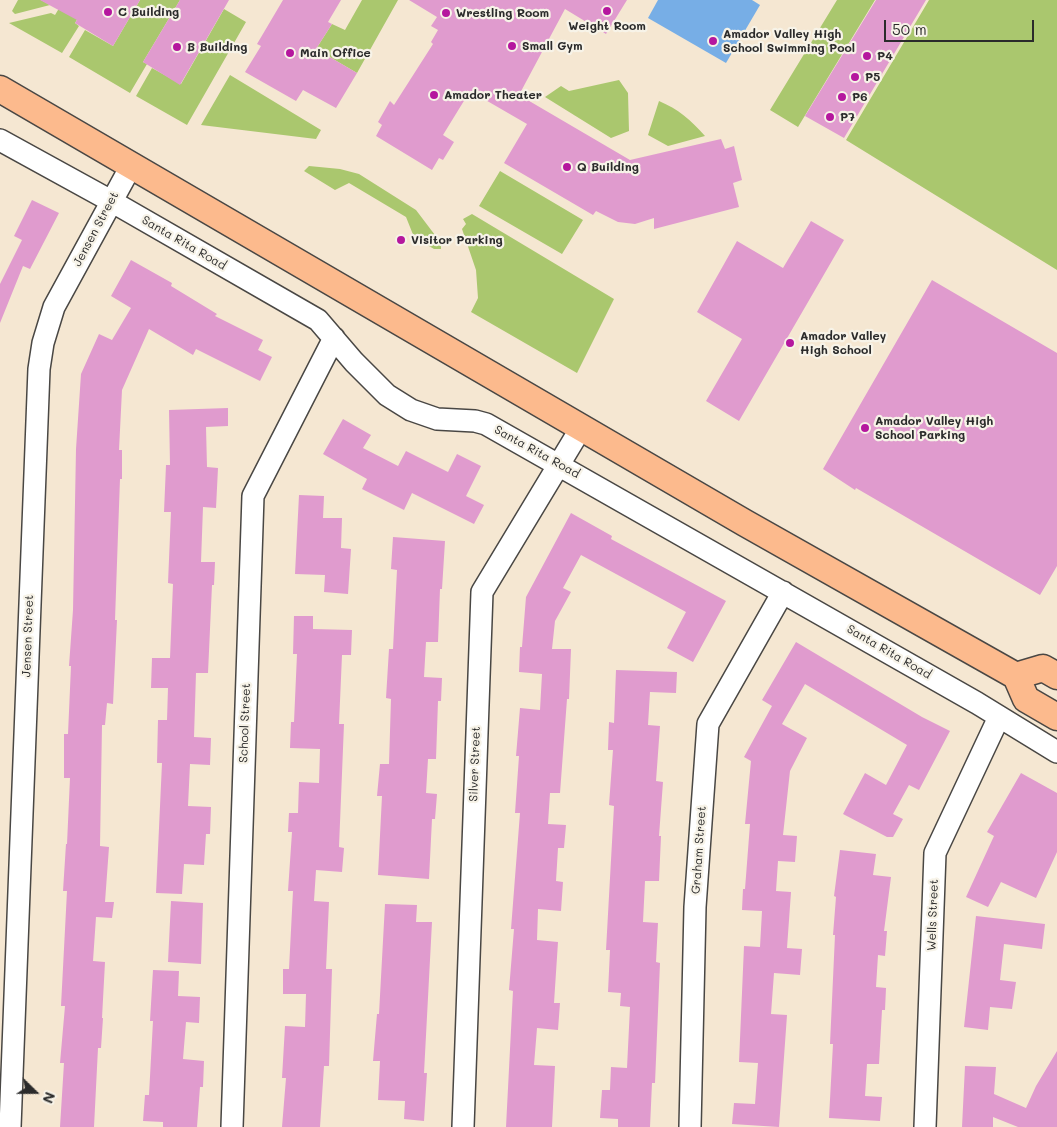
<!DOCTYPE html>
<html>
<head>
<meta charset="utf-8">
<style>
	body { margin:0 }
	#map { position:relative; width:1057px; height:1127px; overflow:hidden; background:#f5e7d2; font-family:Mali,sans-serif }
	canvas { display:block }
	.north { position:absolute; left:10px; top:1067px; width:50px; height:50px; -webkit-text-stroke:4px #f7f3e8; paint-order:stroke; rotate:112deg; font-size:14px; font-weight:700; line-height:20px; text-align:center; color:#2b2b2b }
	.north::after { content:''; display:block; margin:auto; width:18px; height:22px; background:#2b2b2b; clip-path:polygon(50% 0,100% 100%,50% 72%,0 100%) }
	.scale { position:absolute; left:884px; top:20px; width:150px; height:22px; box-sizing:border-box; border:2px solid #2b2b2b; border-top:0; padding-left:6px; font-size:15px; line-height:18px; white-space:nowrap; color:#2b2b2b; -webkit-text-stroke:4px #f7f3e8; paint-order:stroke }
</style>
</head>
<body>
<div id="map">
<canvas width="1057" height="1127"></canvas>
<div class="north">N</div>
<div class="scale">50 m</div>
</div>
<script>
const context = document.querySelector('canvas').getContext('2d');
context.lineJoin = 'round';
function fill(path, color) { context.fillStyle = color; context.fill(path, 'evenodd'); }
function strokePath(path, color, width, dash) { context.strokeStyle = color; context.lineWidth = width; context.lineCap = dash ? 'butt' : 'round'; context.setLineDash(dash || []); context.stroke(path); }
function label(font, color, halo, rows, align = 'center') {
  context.font = font + ' Mali,sans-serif'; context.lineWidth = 4.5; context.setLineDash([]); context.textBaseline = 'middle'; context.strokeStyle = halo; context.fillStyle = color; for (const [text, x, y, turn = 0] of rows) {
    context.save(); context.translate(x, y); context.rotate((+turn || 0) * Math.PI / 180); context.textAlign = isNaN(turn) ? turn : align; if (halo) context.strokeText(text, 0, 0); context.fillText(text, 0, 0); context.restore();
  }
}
fill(new Path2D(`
	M18 0H41L50 5 15 14 12 11Z
	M64 0H89L75 23 79 26 62 53 9 23 51 13 55 15Z
	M140 0H180L143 62 147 64 130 93 69 57 85 30 113 46Z
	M362 0H398L357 73 316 49 332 24 345 30Z
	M837 0H875L798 127 770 110Z
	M929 0H1057V270L846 140Z
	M224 9 246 22 187 125 136 96 152 68 181 84Z
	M230 75 321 130 316 139 201 125Z
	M619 80 628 93 629 131 611 138 545 97 561 86 569 91Z
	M659 101C678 109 691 120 705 136L668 146 648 135Z
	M309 166 340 169 359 174 416 210 441 243V249H434L414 237 406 217 349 183 335 190 304 171Z
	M500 171 583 220 562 254 479 206Z
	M472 214 614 299 577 373 471 312 478 298 476 270 462 229 466 224 463 219Z`), '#aac76e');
fill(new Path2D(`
	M658 0H752L760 5 726 63 648 18Z`), '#77aee6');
fill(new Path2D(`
	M40 0H140L113 46 75 23 77 20Z
	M180 0H229L180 85 143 62Z
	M283 0H341L328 22 332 24 316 49 357 73 336 108 303 90 296 101 245 72 261 46 257 44Z
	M409 0H627L606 34 565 9 519 95 630 160 721 139 725 149 734 146 742 180 733 183 739 207 654 229V218L635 224 618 222 596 211 593 215 504 163 527 124 470 91 443 135 454 142 443 160 439 158 432 170 376 136 382 125 378 122 390 101 394 105 433 44 431 42 438 30 431 26 437 17Z
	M876 0H926L844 138 805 116Z
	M32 200 59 213 30 269 23 266 0 323V284L22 240 14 236Z
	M811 221 844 240 739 421 706 401 742 339 697 312 737 241 783 268Z
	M131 260 172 283 171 286 217 314 215 316 263 340 258 350 272 357 260 381 196 349 193 355 149 329 122 390 119 450H122V479H120L118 534 115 620H117L113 704 107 703 105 725H102L100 846 109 847 105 902H114L112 918 96 917 93 961 105 962 102 1018H103L101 1048H98L94 1127H60L64 1063H60L65 1006H61L67 891H63L66 844H67L70 778H64V734H68L71 666H69L73 610 76 449 81 374 99 334 112 340 131 308 111 296Z
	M932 280 1057 353V566L1040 595 856 488 855 490 823 469Z
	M228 408V426L206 427 207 467 218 468 216 508 203 507 201 562H215L214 585H212L208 673H196L194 737 211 738 210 765 190 764 188 806 211 807 210 834H206L204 865 184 864 182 894 156 893 162 763H157L158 720H167L168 688H151L152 658H170L173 584 168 583 171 512H164L166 465H170L169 410Z
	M343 419 371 435 363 448 398 466 406 451 448 472 457 454 481 466 466 496 484 505 474 524 412 493 404 510 362 489 367 479 323 454Z
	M299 495 324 496 323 518H342L341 548 351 549 348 594 324 592 325 575 295 574Z
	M571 513 612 536 611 539 726 601 693 662 667 648 686 612 581 555 563 588 571 592 555 621 552 649H571L569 699H567L560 793H550L548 824 566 825 564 848H558L556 881 563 882 561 911 538 909 537 940 558 942 554 1003H560L558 1030 537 1028 534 1065 555 1066 552 1127H506L513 991 509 990 514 929H511L520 813H515L519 756H516L520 708 540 710 542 674 519 672 520 647H522L526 597Z
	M393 537 445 541 442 589H440L438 642H426L424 677 442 678 441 701H438L436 759H428L426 793 437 794 435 819H432L429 879 378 875 382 796H377L380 764H389L391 699 386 698 389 649H393L397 570 391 569Z
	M294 616H313V629L352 630 351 655H342L339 724H344L339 847 344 848 342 872 316 870 314 901 329 902 326 969H332L329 1066H324L320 1127H282L286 1078H282L285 1026 305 1027 306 994H283V969H289L293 891H288L292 832H288L289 813H298L299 782 319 783 320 749 290 748 291 722H294L297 654H293Z
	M796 642 922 717 950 731 919 790 909 785 893 814 903 819 893 837H887L843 814 865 773 886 785 907 745 805 684 782 724 807 738 790 771 783 835 797 836 795 862 778 861 776 891 791 892 787 948 802 949 800 975 774 973 771 1014 787 1015 779 1127 732 1124 734 1103 755 1104 758 1063 739 1062 744 946 760 947 762 911 742 910 743 889H745L750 824H745L751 761 744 757 772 706 762 700Z
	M616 670 677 672 676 693 650 692 648 725 660 726 656 781 663 782 659 836H661L659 881H645L643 922 658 923 656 962 660 963 655 1083H652L650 1127H618V1119L600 1118 602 1090H610L611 1067 627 1068 630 1007 620 1006 621 993 608 992 610 950H606L614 806 609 805 613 750H608L609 722 614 723Z
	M1021 773 1057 793V852L1036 898 1001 882 988 907 966 897 994 836 987 832Z
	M840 850 876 854 873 875 891 877 884 931H887L885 956 878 955 876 987 886 988 885 1010H882L879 1064H867L865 1096 882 1097 880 1121 829 1118 833 1044H830L835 935H833L836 897 834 896Z
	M171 901 203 903 201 964 168 962Z
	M385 904 417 905 416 922H432L424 1073H427L424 1121 404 1119 405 1101 378 1100 380 1061H373L377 1014H379Z
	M976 916 1045 924 1042 949 1004 944 1000 980 1016 982 1012 1009 990 1007 988 1030 964 1027Z
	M153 970 179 971 178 996 200 997 199 1023 186 1022 183 1059 204 1061 203 1087H200L197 1127H163V1122L143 1121 145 1095H149L153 1021H150Z
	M1057 1051V1127H1018L993 1117V1127H962L965 1066 996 1067 994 1094 1026 1108 1036 1086Z`), '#e09bce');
const minor = new Path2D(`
	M0 140 111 201 318 320 354 362 387 395 411 410 437 419 475 421 486 424 977 703 1057 752
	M10 1127 39 369 43 343 54 307 131 166
	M232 1127 253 496 334 338
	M463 1127 482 592 581 428
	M690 1127 695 907 708 724 783 592
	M925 1127 935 853 999 717`);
const major = new Path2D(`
	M0 89 745 523 1016 676 1026 699 1057 717
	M1016 676 1043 668 1057 676`);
strokePath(minor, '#494744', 24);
strokePath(major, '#494744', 29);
strokePath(minor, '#fff', 21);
strokePath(major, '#fcba8d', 26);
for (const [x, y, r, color] of [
	[607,11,5,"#b5179e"],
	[108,12,5,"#b5179e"],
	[446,13,5,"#b5179e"],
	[713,41,5,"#b5179e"],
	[512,46,5,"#b5179e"],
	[177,47,5,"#b5179e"],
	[290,53,5,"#b5179e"],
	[867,56,5,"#b5179e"],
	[855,77,5,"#b5179e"],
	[434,95,5,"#b5179e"],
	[842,97,5,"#b5179e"],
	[830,117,5,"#b5179e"],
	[567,167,5,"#b5179e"],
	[401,240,5,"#b5179e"],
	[790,343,5,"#b5179e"],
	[865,428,5,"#b5179e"]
]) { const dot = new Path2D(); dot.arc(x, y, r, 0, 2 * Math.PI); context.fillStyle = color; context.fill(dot); strokePath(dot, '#f7f3e8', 2); }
label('bold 12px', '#2b2b2b', '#f7f3e8', [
	["C Building",118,12],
	["Wrestling Room",456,13],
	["Weight Room",607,26,"center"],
	["Amador Valley High",723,34],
	["School Swimming Pool",723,48],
	["Small Gym",522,46],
	["B Building",187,47],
	["Main Office",300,53],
	["P4",877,56],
	["P5",865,77],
	["Amador Theater",444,95],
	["P6",852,97],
	["P7",840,117],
	["Q Building",577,167],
	["Visitor Parking",411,240],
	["Amador Valley",800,336],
	["High School",800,350],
	["Amador Valley High",875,421],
	["School Parking",875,435]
], 'left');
label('12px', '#2b2b2b', '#f7f3e8', [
	["Jensen Street",96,229,-62],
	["Santa Rita Road",184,243,30],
	["Santa Rita Road",537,452,29],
	["Jensen Street",28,636,-88],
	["Santa Rita Road",889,652,30],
	["School Street",245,723,-88],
	["Silver Street",475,764,-88],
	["Graham Street",699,850,-86],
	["Wells Street",933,915,-88]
]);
</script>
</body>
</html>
